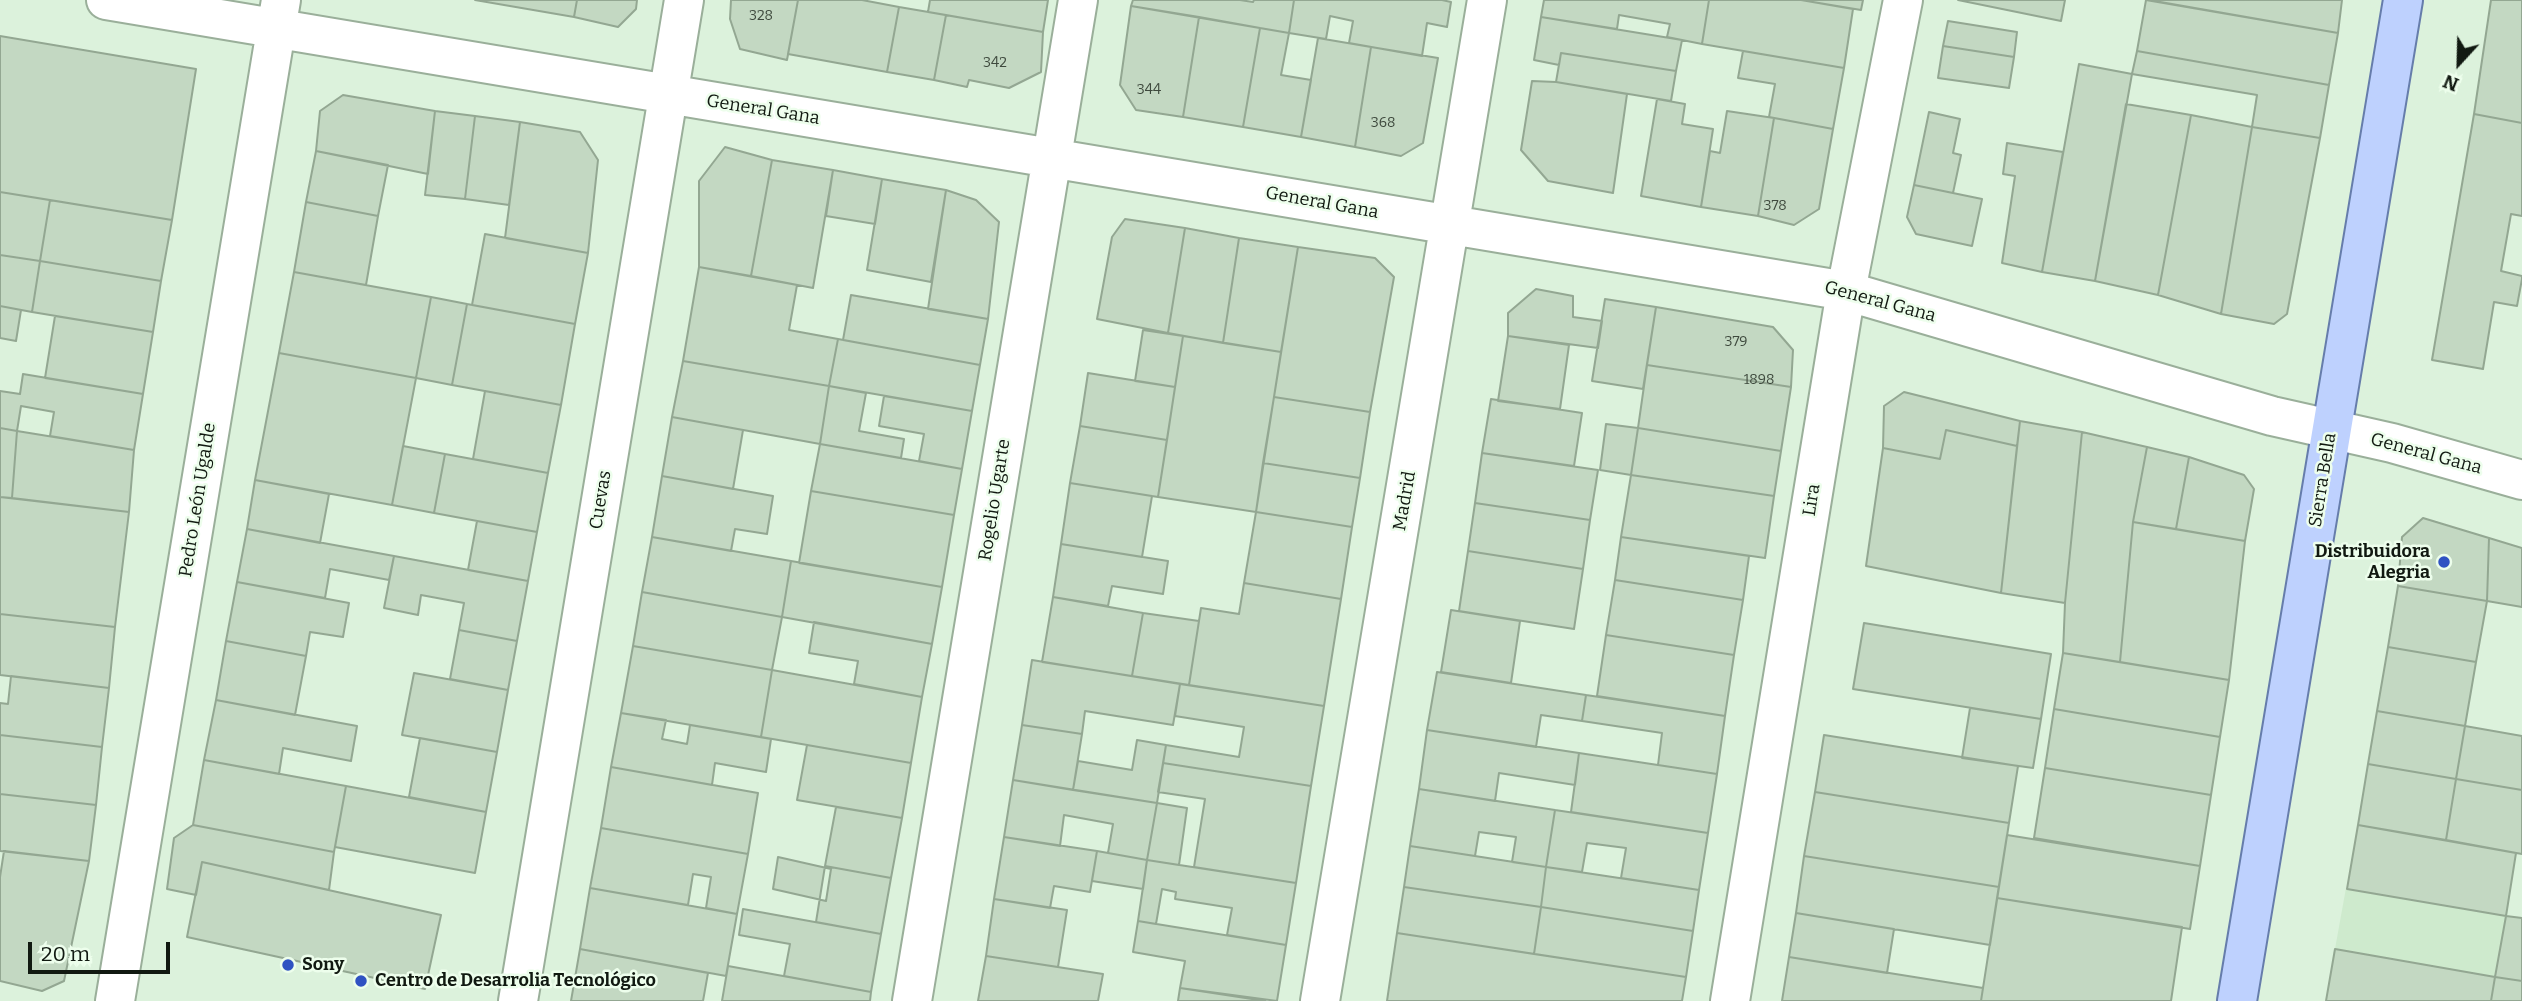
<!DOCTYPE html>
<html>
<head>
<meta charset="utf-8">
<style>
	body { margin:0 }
	#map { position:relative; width:2522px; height:1001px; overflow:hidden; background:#dcf2dc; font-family:Bitter,serif }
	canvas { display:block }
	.north { position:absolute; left:2424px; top:28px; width:70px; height:70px; -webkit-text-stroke:5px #edfeec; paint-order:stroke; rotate:202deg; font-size:19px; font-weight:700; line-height:28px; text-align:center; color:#111911 }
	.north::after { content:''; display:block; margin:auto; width:24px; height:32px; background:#111911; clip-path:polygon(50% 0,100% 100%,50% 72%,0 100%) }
	.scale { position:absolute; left:28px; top:942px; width:142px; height:32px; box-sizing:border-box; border:4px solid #111911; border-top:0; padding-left:9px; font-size:21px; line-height:24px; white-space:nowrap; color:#111911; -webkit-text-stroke:5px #edfeec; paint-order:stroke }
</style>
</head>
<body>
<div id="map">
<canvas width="2522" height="1001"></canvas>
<div class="north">N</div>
<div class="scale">20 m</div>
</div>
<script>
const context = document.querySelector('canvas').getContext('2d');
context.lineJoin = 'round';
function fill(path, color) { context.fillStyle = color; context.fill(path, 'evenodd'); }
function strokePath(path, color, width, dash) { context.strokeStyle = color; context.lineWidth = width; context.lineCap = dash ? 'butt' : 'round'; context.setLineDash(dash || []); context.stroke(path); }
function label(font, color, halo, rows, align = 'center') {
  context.font = font + ' Bitter,serif'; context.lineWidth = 5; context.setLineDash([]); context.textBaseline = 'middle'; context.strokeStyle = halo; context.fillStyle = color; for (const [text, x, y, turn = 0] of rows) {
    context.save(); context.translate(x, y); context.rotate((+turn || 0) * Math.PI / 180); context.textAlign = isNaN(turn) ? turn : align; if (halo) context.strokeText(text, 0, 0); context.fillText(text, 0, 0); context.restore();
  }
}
fill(new Path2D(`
	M2346 888 2506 916 2495 977 2335 949Z`), '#ceeacd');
const building = new Path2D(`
	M475 0H577L574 17Z
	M577 0H637L636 9 618 27 574 17Z
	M731 0H798L787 60 740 49 730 19Z
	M798 0H862L899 7 887 72 788 54Z
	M930 0H1048L1043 32 928 12Z
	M1133 0H1240L1253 2 1254 0H1294L1289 33 1131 6Z
	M1294 0H1442L1451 2 1447 27 1427 23 1422 56 1349 43 1353 21 1330 16 1326 39 1289 33Z
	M1544 0H1709L1702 44 1667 37 1670 24 1619 15 1617 29 1541 17Z
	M1709 0H1801L1853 9 1844 68 1702 44Z
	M1801 0H1863L1861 10Z
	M1958 0H2065L2061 21Z
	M2146 0 2338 33 2329 85 2137 51Z
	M2149 0H2342L2338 33Z
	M2491 0H2522V123L2474 114Z
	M1131 6 1199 17 1183 117 1136 110 1120 85Z
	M899 7 946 15 934 80 887 72Z
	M946 15 1043 32 1041 72 1009 88 969 80 967 87 934 80Z
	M1199 17 1260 28 1243 127 1183 117Z
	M1541 17 1682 40 1676 71 1561 53 1559 65 1534 60Z
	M1948 21 2017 32 2014 57 1943 46Z
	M1260 28 1289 33 1281 75 1311 80 1301 137 1243 127Z
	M0 36 196 69 172 220 0 192Z
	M1318 38 1371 47 1355 147 1301 137Z
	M1943 46 2014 57 2009 88 1938 78Z
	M1371 47 1438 58 1423 143 1401 156 1355 147Z
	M1743 51 1844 68 1833 129 1769 117 1775 84 1738 78Z
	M2137 51 2329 85 2320 138 2252 127 2257 95 2132 74Z
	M1561 53 1676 71 1671 101 1556 82Z
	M2079 64 2132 74 2095 281 2042 272Z
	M1532 81 1556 82 1627 94 1613 193 1548 181 1521 150Z
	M343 95 435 111 428 174 316 151 320 111Z
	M1657 99 1685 104 1682 124 1713 129 1701 207 1641 196Z
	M2126 104 2191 115 2158 295 2095 281Z
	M435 111 475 116 465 199 425 195Z
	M1727 111 1774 118 1758 216 1701 207 1710 151 1720 153Z
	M1929 112 1960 119 1953 153 1961 155 1953 193 1914 185Z
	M2474 114 2522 123V216L2511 214 2501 271 2522 276V279L2517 306 2494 302 2483 369 2432 360Z
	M2191 115 2252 127 2221 314 2158 295Z
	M475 116 520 122 509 205 465 199Z
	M1774 118 1833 129 1819 209 1794 225 1758 216Z
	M520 122 580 132 598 160 588 253 505 238Z
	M2252 127 2320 138 2287 314 2274 324 2221 314Z
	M2007 143 2063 152 2042 272 2002 263 2015 176 2003 174Z
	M725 147 772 160 751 276 699 267V181Z
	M316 151 388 165 378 216 306 202Z
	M772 160 833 170 813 288 751 276Z
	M833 170 882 179 875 224 826 216Z
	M882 179 946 190 931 282 867 270Z
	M1914 185 1982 199 1972 246 1916 234 1907 217Z
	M946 190 976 200 999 222 988 319 928 309Z
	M0 192 50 200 40 261 0 255Z
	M50 200 172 220 161 281 40 261Z
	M306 202 378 216 366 285 294 272Z
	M1125 219 1185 228 1168 333 1097 319 1112 237Z
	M1185 228 1239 238 1223 343 1168 333Z
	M485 234 588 253 575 324 472 305Z
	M1239 238 1298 247 1281 352 1223 343Z
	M1298 247 1375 258 1394 277 1370 412 1274 397Z
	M0 255 40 261 32 312 0 306Z
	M40 261 161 281 153 332 32 312Z
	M699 267 797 285 789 330 838 339 829 386 683 361Z
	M294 272 431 297 416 378 279 353Z
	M1536 289 1573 296V317L1602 321 1598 348 1508 336V313Z
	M851 295 988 319 980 365 843 340Z
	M431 297 467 304 452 385 416 378Z
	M1605 299 1656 307 1643 389 1592 381Z
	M467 304 575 324 561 405 452 385Z
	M0 306 21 310 16 341 0 338Z
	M1656 307 1773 327 1793 350 1791 387 1647 365Z
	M55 316 153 332 143 394 45 378Z
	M1143 330 1183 336 1175 387 1135 381Z
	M1183 336 1281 352 1256 512 1158 497Z
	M1508 336 1569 345 1560 409 1498 401Z
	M838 339 980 365 972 411 829 386Z
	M279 353 416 378 392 505 255 480Z
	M683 361 829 386 820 444 672 417Z
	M1647 365 1791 387 1781 451 1638 428Z
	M1088 373 1175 387 1167 440 1080 426Z
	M23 374 143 394 134 450 50 436 54 412 21 406 17 431 0 428V391L20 394Z
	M829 386 866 393 859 431 904 439 901 458 820 444Z
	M485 391 561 405 548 473 473 459Z
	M1904 392 2020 421 2017 446 1946 430 1940 459 1883 448 1884 406Z
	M884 396 972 411 962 469 919 461 924 434 879 426Z
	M1274 397 1370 412 1360 478 1263 463Z
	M1491 399 1582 413 1574 466 1482 453Z
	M672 417 743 430 733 489 662 476Z
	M2020 421 2082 432 2065 603 2001 593Z
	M1606 424 1638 428 1631 475 1600 470Z
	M1080 426 1167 440 1158 497 1070 483Z
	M0 428 17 431 12 498 0 497Z
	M1638 428 1781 451 1774 496 1631 475Z
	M1946 430 2017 446 2001 593 1866 566 1883 448 1940 459Z
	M17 431 134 450 129 512 12 498Z
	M2082 432 2147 447 2133 522 2120 662 2063 653 2065 603Z
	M820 444 962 469 954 515 811 491Z
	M403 446 445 454 434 513 392 505Z
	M2147 447 2189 457 2176 529 2133 522Z
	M1482 453 1598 470 1590 520 1475 503Z
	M445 454 548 473 537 532 434 513Z
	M2189 457 2244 475 2254 489 2245 541 2176 529Z
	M1263 463 1360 478 1352 527 1256 512Z
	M1631 475 1774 496 1765 558 1621 537Z
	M662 476 773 496 767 534 735 529 731 551 652 537Z
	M255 480 329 494 320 543 247 529Z
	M1070 483 1152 496 1142 557 1061 544Z
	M811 491 954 515 942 587 799 563Z
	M0 497 129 512 115 627 0 614Z
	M1475 503 1590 520 1583 569 1468 551Z
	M1256 512 1352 527 1341 599 1244 583Z
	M2423 518 2489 538 2487 601 2398 586 2402 537Z
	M477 521 537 532 528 581 468 570Z
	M2133 522 2245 541 2229 680 2120 662Z
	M247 529 394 556 389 580 330 569 325 598 237 582Z
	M652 537 791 561 782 617 642 592Z
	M1621 537 1749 556 1743 600 1615 580Z
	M2489 538 2522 548V607L2487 601Z
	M1061 544 1168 561 1163 594 1112 586 1108 606 1053 597Z
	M1468 551 1583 569 1574 629 1459 611Z
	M394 556 528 581 517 641 459 630 464 603 421 595 418 615 384 608Z
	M791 561 942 587 932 644 782 617Z
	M1615 580 1743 600 1734 655 1606 635Z
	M237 582 349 603 343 637 310 632 306 656 226 641Z
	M1244 583 1341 599 1324 706 1189 685 1201 608 1239 614Z
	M2398 586 2487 601 2476 662 2388 647Z
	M642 592 782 617 772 670 633 646Z
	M1053 597 1143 613 1132 676 1042 662Z
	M1451 610 1520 621 1511 683 1441 672Z
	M1143 613 1199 621 1189 685 1132 676Z
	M0 614 115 627 109 688 0 675Z
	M814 622 932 644 922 697 854 684 858 661 809 653Z
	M1864 623 2051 654 2041 719 1853 689Z
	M459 630 517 641 508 690 450 679Z
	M1606 635 1734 655 1725 716 1597 696Z
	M226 641 306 656 295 715 216 700Z
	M633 646 772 670 761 737 621 713Z
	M2388 647 2476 662 2465 726 2377 711Z
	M2063 653 2229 680 2220 737 2054 709Z
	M1032 660 1180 684 1173 725 1085 711 1082 734 1022 725Z
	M772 670 922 697 911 763 761 737Z
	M1437 672 1586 695 1582 721 1541 715 1536 747 1427 730Z
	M414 673 508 690 497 752 402 735Z
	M11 676 109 688 102 747 0 735V703L8 704Z
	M1180 684 1324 706 1311 786 1163 763 1166 745 1239 757 1244 727 1175 716Z
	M1586 695 1725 716 1717 774 1658 765 1662 733 1582 721Z
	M216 700 357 726 351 761 283 748 279 774 204 760Z
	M1970 708 2041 719 2033 768 1962 758Z
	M2054 709 2220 737 2211 795 2045 768Z
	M2377 711 2465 726 2456 779 2368 764Z
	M621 713 666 720 662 739 687 744 690 725 771 739 766 772 715 763 712 785 611 767Z
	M1022 725 1082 734 1073 790 1013 780Z
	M2465 726 2522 736V790L2456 779Z
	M1427 730 1579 753 1575 785 1499 773 1495 801 1419 789Z
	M0 735 102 747 96 805 0 794Z
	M1824 735 2018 766 2009 823 1815 792Z
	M420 738 497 752 486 812 409 797Z
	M1137 740 1166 745 1157 803 1073 790 1078 761 1132 770Z
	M807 745 911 763 902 818 797 800Z
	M1579 753 1717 774 1708 833 1571 812Z
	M204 760 346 786 334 852 193 825Z
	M1163 763 1311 786 1296 883 1194 867 1205 799 1158 792Z
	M2368 764 2456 779 2446 840 2358 825Z
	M611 767 758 793 748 854 601 828Z
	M2045 768 2211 795 2200 866 2034 838Z
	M2456 779 2522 790V854L2446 840Z
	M1013 780 1157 803 1147 860 1108 853 1113 824 1064 815 1060 846 1004 837Z
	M346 786 486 812 475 873 335 847Z
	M1419 789 1555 810 1546 867 1512 862 1516 837 1479 832 1475 856 1410 846Z
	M1815 792 2009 823 1999 887 1804 856Z
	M0 794 96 805 89 861 0 851Z
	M1157 803 1187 808 1179 865 1147 860Z
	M836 807 902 818 891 878 825 866Z
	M1555 810 1708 833 1699 890 1621 878 1626 848 1587 843 1582 872 1546 867Z
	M193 825 334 852 329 890 202 862 196 895 167 889 174 838Z
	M2358 825 2516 853 2506 916 2347 889Z
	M601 828 748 854 737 914 706 908 711 877 693 874 688 905 590 888Z
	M2007 835 2200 866 2190 929 1997 898Z
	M1004 837 1097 851 1090 892 1054 886 1050 908 994 899Z
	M1410 846 1546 867 1541 907 1404 887Z
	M4 851 89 861 64 981 42 991 0 981V877Z
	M1097 851 1147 860 1143 889 1092 881Z
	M1804 856 1999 887 1990 945 1796 913Z
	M778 857 831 869 826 901 773 889Z
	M1147 860 1296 883 1286 945 1227 935 1232 908 1175 899 1176 892 1162 889 1156 924 1138 921Z
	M202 862 441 915 425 989 187 937Z
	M825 866 891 878 881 934 816 922Z
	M1546 867 1699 890 1693 931 1541 907Z
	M1404 887 1541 907 1534 954 1397 933Z
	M590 888 737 914 726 976 580 949Z
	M1997 898 2182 927 2171 1001H1981Z
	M994 899 1067 910 1058 967 986 956Z
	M1541 907 1693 931 1686 977 1534 954Z
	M743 909 881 934 871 992 784 976 790 944 739 935Z
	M1796 913 1894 929 1887 973 1789 957Z
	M2506 916 2522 918V981L2495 977Z
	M1138 921 1286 945 1277 1001 1180 988 1185 961 1133 952Z
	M1397 933 1686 977 1682 1001H1387Z
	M580 949 708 973 703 1001H571Z
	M2335 949 2495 977 2491 1001H2326Z
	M986 956 1103 974 1098 1001H978Z
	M1789 957 1983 988 1981 1001H1782Z
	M728 966 871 992 870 1001H722Z
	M2495 977 2522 981V1001H2491Z
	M1180 988 1265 1001H1178Z`);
fill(building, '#c3d8c2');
strokePath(building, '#93a792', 2);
const minor = new Path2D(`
	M106 0 1846 291 2272 416 2392 443 2522 480
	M115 1001 281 0
	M518 1001 684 0
	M912 1001 1078 0
	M1320 1001 1487 0
	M1730 1001 1846 291 1903 0`);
const major = new Path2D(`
	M2237 1001 2403 0`);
strokePath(minor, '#9aaf9a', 42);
strokePath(major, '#667dab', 42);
strokePath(minor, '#fff', 38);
strokePath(major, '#bed1fe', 38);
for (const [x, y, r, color] of [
	[2444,562,7,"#2f52c2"],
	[288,965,7,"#2f52c2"],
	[361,981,7,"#2f52c2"]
]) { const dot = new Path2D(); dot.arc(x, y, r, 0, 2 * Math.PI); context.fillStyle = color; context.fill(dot); strokePath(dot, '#edfeec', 2.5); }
label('14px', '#3e493d', null, [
	["328",761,16],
	["342",995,63],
	["344",1149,90],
	["368",1383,123],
	["378",1775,206],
	["379",1736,342],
	["1898",1759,380]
]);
label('18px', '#111911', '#edfeec', [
	["General Gana",763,110,9],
	["General Gana",1322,203,10],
	["General Gana",1880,302,15],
	["General Gana",2426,454,15],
	["Sierra Bella",2323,480,-81],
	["Pedro León Ugalde",198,500,-81],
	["Cuevas",601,500,-81],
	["Rogelio Ugarte",995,500,-81],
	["Lira",1812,500,-81],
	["Madrid",1405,501,-80]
]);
label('bold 18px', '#111911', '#edfeec', [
	["Distribuidora",2430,552,"right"],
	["Alegria",2430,573,"right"],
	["Sony",302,965],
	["Centro de Desarrolia Tecnológico",375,981]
], 'left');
</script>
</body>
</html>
